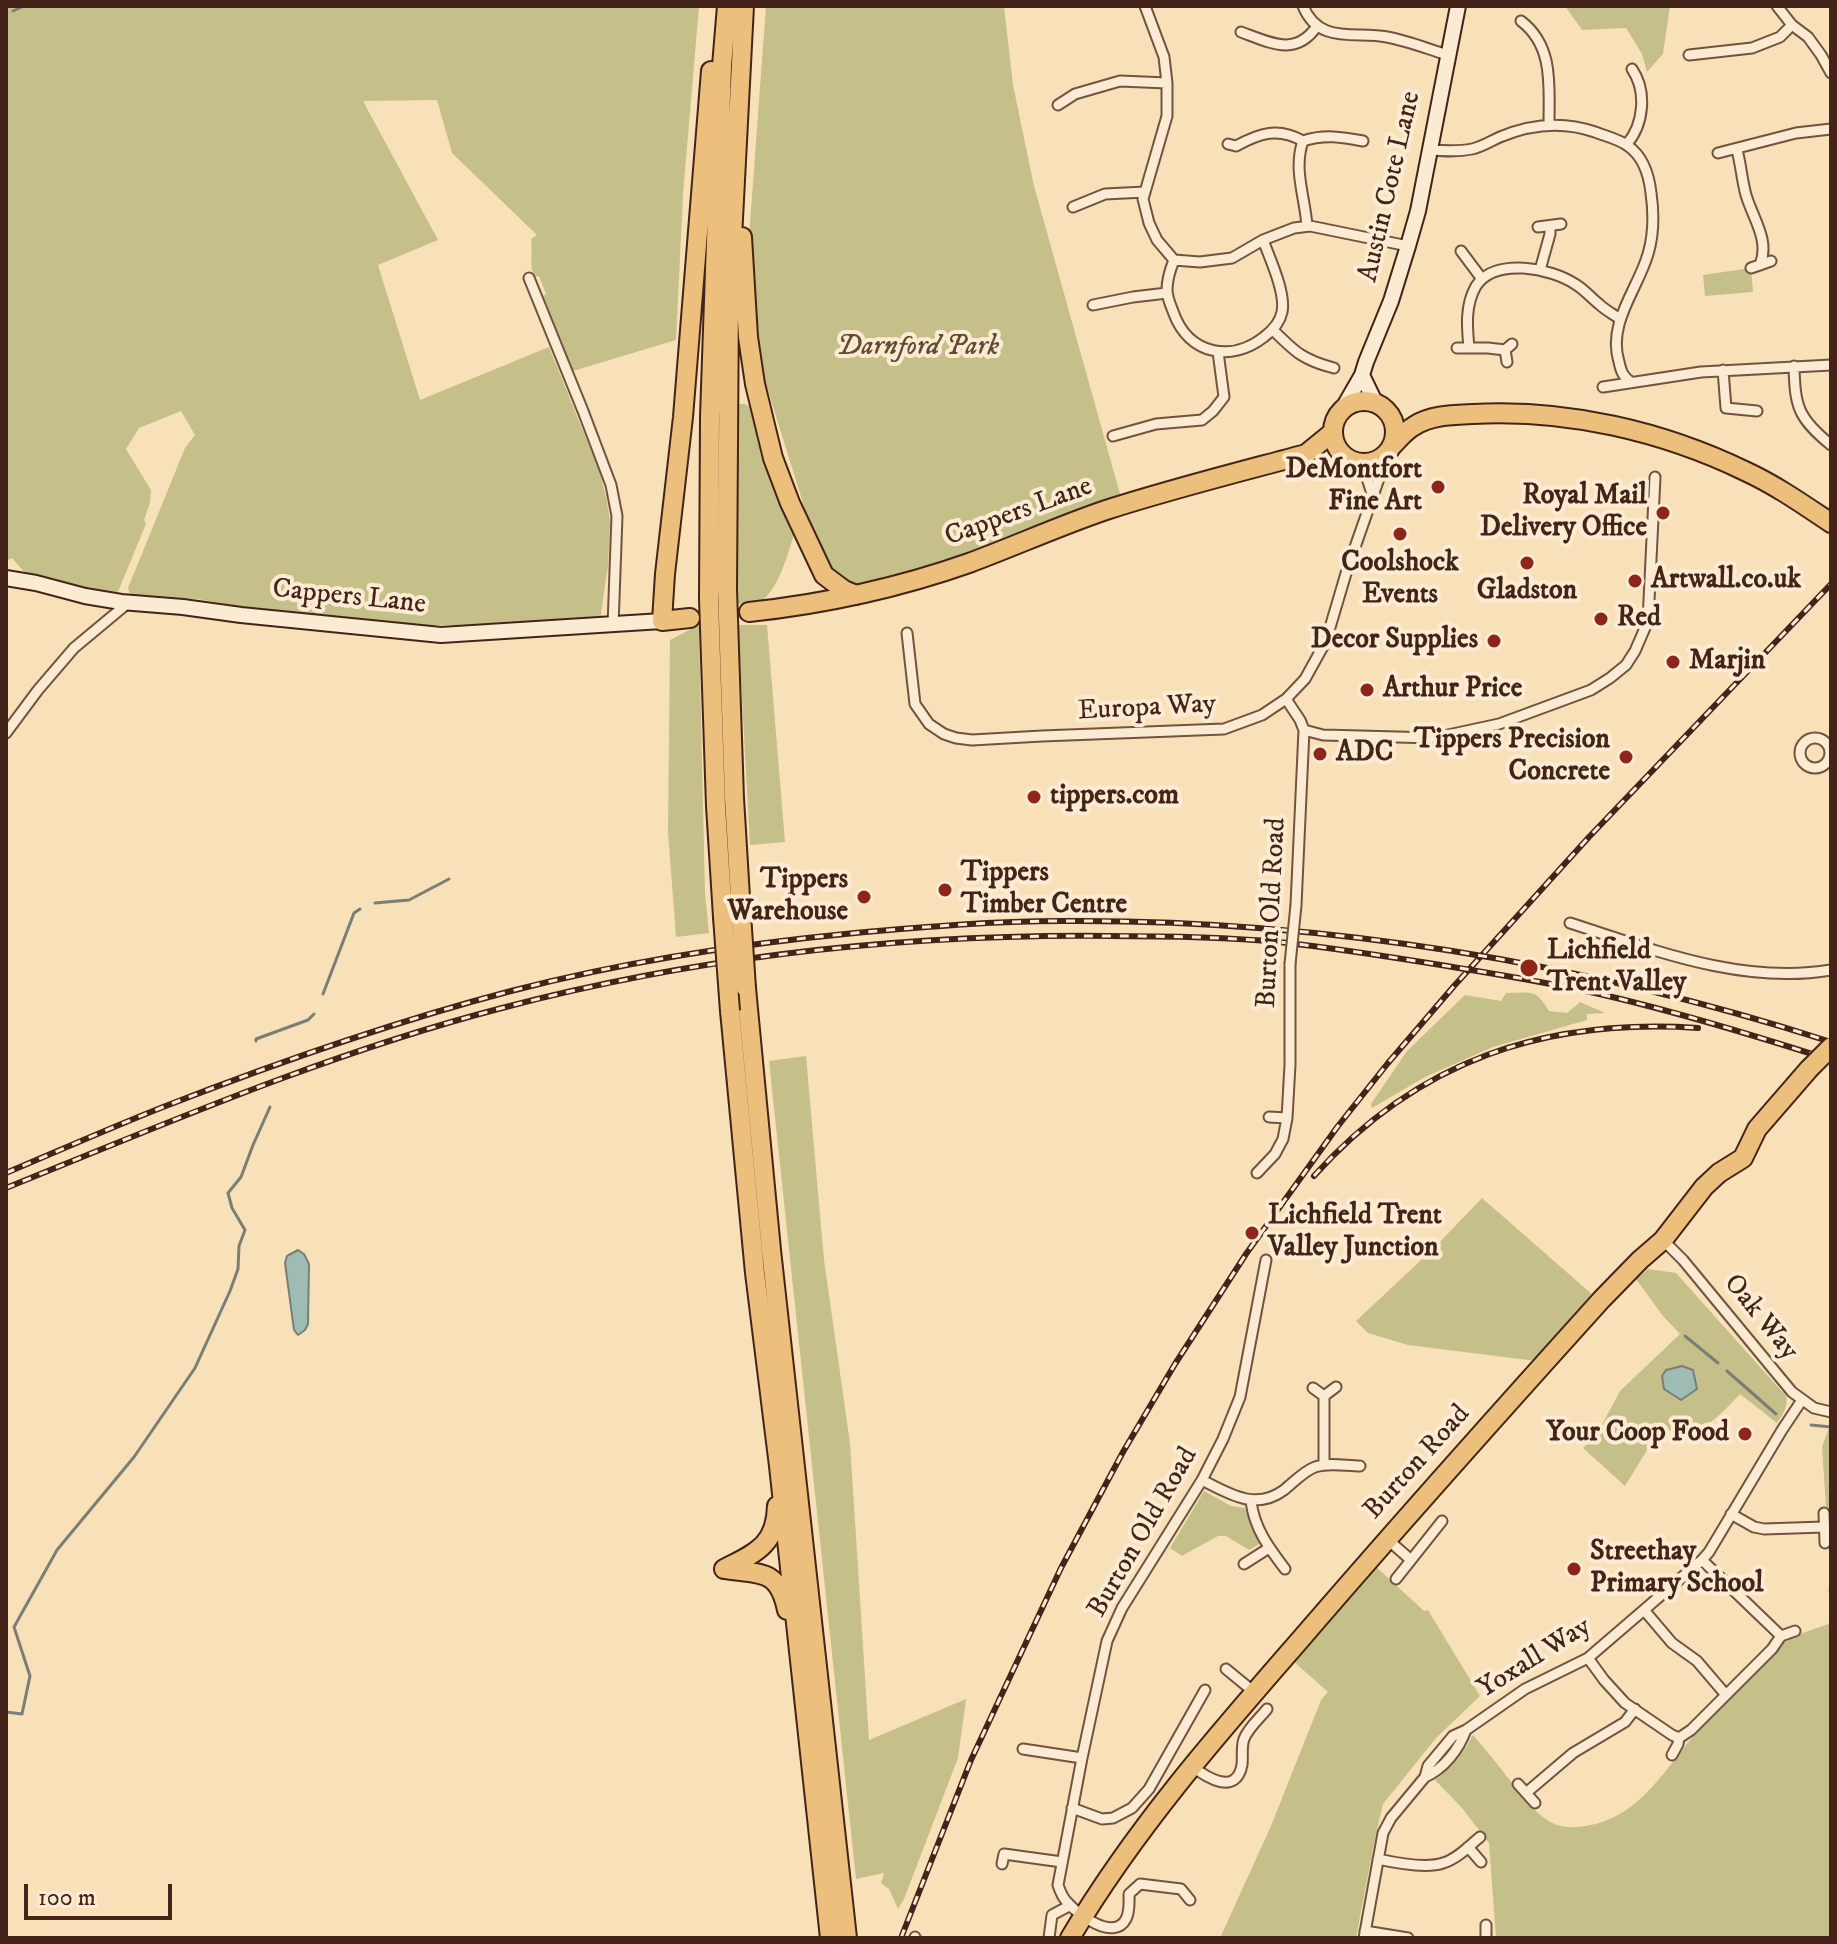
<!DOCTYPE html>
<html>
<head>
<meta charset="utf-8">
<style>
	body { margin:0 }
	#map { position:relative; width:1837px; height:1944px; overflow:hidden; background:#f8e0b9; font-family:"IM FELL DW Pica",serif }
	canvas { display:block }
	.frame { position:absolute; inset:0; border:8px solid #442418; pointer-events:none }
	.scale { position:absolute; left:24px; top:1884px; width:148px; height:36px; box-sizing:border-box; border:4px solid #442418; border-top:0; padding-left:10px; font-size:24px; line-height:28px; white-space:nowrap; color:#442418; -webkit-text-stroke:6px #faebd2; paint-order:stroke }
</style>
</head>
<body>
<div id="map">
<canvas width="1837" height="1944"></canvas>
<div class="frame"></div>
<div class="scale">100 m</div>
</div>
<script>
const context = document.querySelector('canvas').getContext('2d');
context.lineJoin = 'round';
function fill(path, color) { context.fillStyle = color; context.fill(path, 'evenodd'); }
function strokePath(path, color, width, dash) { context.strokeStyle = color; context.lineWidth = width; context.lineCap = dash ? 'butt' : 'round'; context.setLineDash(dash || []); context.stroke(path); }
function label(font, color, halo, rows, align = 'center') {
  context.font = font + ' "IM FELL DW Pica",serif'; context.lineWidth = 8; context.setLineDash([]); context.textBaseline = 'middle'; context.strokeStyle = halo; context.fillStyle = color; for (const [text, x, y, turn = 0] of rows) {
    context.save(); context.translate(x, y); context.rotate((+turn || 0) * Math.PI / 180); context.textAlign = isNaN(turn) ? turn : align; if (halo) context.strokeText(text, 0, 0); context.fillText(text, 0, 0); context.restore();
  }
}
fill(new Path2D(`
	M6 6H699L683 195 676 340 573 371 543 296 546 294 539 276 534 277C529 266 533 251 531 239L537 235 452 153 437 100 363 101 438 240 378 265 420 400 549 347 600 473 606 497 610 520 608 566 600 620 484 625H409L272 613 198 599 131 598 128 588 185 448 195 435 181 411 139 428 126 449 151 490 150 503 144 520 146 524 117 594 78 589 43 580 41 575 26 574 12 558 6 561Z
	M766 6H1004L1013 85 1034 186 1120 494 936 564 854 585 841 582 828 569 813 535 764 378 747 264Z
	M1565 6H1670L1663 54 1647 72 1642 54 1626 28 1582 30Z
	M1751 268 1753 292 1705 296 1703 275Z
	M740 404H745L750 407 778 497 794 533C789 552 776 597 757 603 751 605 743 604 736 604V419L737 409Z
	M699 625 705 893 709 933 676 937 668 832 670 640Z
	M738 625H767L785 842 750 845Z
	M1506 993C1532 993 1535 988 1549 1011L1567 1013 1580 1002 1605 1013 1587 1014V1020L1493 1047 1425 1077 1372 1108 1371 1104 1407 1051 1465 995 1501 1001Z
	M806 1056 824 1260 850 1443 869 1740 966 1699 958 1758 904 1899 898 1909 889 1889 881 1883 884 1873 856 1879 769 1061Z
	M1482 1198 1594 1296 1536 1361 1408 1345 1368 1333 1356 1321 1434 1248Z
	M1648 1269 1676 1273 1786 1396C1788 1407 1783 1414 1777 1423L1740 1394C1713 1422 1702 1437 1660 1429L1625 1486 1583 1448 1597 1434 1620 1391 1680 1334 1663 1316 1636 1279Z
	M1831 1422V1598L1828 1590 1831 1582 1822 1447Z
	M1204 1491 1231 1506 1245 1508 1261 1543 1249 1550 1226 1536H1218L1182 1556 1170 1548Z
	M1374 1565 1424 1611 1428 1610 1480 1696 1436 1738 1383 1804 1374 1843 1356 1938H1220L1271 1826 1321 1700 1328 1692 1292 1660Z
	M1831 1623V1938H1496L1489 1843 1462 1808 1435 1780C1450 1769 1464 1752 1473 1735 1485 1749 1497 1763 1508 1778 1521 1793 1533 1812 1550 1822 1562 1828 1573 1828 1586 1826 1643 1817 1667 1764 1703 1725 1729 1697 1757 1670 1784 1642L1796 1637 1800 1634Z`), '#c5c08a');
const water = new Path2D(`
	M298 1250 304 1254 309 1264 308 1324 305 1330 298 1335 294 1330 285 1263 287 1256Z
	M1682 1366 1693 1370 1697 1389 1681 1400 1664 1389 1662 1376 1666 1370Z`);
fill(water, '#9ebcb4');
strokePath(water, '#7a7f76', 2);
strokePath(new Path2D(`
	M13 11 24 6
	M375 903 409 900 449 879
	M323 994 354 913 360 909
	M256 1041V1039L308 1020 314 1014
	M1685 1336 1718 1363
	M1727 1371 1776 1414
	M1811 1425 1831 1427
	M6 1712 22 1714 30 1676 14 1627 57 1550 134 1457 195 1368 230 1291 238 1269 239 1246 245 1230 232 1208 228 1193 241 1177 253 1145 270 1107`), '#7a7f76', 3);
const street = new Path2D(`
	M1145 6 1164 57 1167 83V116L1143 199 1149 223 1157 240 1174 260 1200 262 1232 258 1263 240 1294 228 1310 226 1408 246
	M1303 6C1319 45 1355 31 1387 37 1408 41 1428 49 1448 55
	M1777 6 1792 25 1808 37 1821 55 1831 73
	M1521 21C1554 46 1549 86 1549 124
	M1241 32C1271 43 1296 57 1317 26
	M1689 55 1752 48 1780 37 1792 25
	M1058 105 1075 94 1120 81 1167 83
	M1228 144 1236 146C1260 133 1278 127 1303 141
	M1627 144C1644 124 1647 91 1632 69
	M1430 150C1444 151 1458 152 1472 149 1482 147 1491 141 1500 137 1531 124 1563 121 1595 132 1605 136 1619 139 1628 146 1644 157 1649 175 1651 193 1654 214 1654 234 1648 254 1638 289 1607 323 1619 362 1621 371 1623 377 1631 382
	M1737 150C1741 165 1742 181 1746 195 1753 219 1770 240 1760 265
	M1718 153 1796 133 1831 129
	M1073 207 1105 194 1145 192
	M1307 226C1305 197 1293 169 1303 141 1324 134 1342 137 1363 141
	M1538 227 1561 224
	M1461 251 1482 279
	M1174 260C1170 270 1167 279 1167 290 1167 298 1171 306 1174 314 1189 354 1231 363 1264 337 1272 331 1280 322 1282 312 1286 293 1270 259 1263 240
	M1751 268 1771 261
	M1540 270 1550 234V226
	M529 278 583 411 611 485 617 516 613 626
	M1093 305 1133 297 1167 293
	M1273 330C1295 352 1303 360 1334 368
	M1457 348H1488L1505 350
	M1469 348C1467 327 1465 305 1476 286 1495 257 1551 268 1575 284 1584 289 1591 298 1599 304 1605 310 1613 314 1620 319
	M1507 362 1505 350 1512 344
	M1794 366C1795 407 1798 418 1831 445
	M1723 370 1726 408 1757 411
	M1603 387 1701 372 1831 365
	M1113 436 1156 424 1202 420 1213 411 1224 397 1218 352
	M1358 462 1366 475 1373 497
	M907 633 915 704 929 724 944 734 956 738 972 740 1042 736 1224 729 1262 715 1286 699 1305 679 1326 641 1347 570 1389 450
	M1286 699 1300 720 1304 730 1296 905
	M1304 730 1323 735 1434 738 1499 724 1591 690 1610 678 1626 665 1635 651 1648 621 1655 477
	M6 733 38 690 74 648 128 603
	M1800 753a15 15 0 1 1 30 0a15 15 0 1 1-30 0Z
	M1570 923C1654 950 1742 985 1831 970
	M1269 1117 1287 1118
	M1257 1173 1275 1154 1283 1139 1287 1118 1290 1065V964
	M1663 1240 1683 1260 1792 1392 1814 1408 1831 1412
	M1313 1388 1324 1396 1336 1387
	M1324 1396V1465
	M1202 1480C1229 1494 1256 1511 1284 1490 1294 1482 1304 1471 1315 1467 1329 1462 1346 1466 1360 1466
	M1251 1501C1254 1528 1269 1548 1285 1569
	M1824 1513 1825 1543
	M1731 1514 1754 1527 1764 1529 1824 1527
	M1387 1539 1411 1560
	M1702 1560 1781 1636
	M1244 1564 1269 1548
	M1396 1579 1442 1521
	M1644 1610 1672 1643 1697 1661 1726 1695
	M1588 1658 1604 1680 1625 1703 1672 1735 1679 1738
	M1226 1669 1254 1692
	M1023 1749 1082 1758
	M1672 1755 1678 1744 1679 1738 1691 1730 1772 1649 1781 1636 1795 1631
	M1192 1766C1207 1778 1236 1796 1242 1765 1243 1756 1241 1747 1244 1739 1248 1728 1260 1718 1267 1709
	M1425 1777C1444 1769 1459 1749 1466 1730
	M1518 1784 1535 1803
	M1526 1793 1573 1753 1625 1722 1635 1709
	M1072 1808 1102 1819 1113 1818 1132 1808 1149 1789 1205 1690
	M1468 1847 1481 1862
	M1378 1859C1396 1863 1426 1869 1443 1863 1457 1859 1469 1846 1480 1837
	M1002 1864 1004 1854 1062 1862
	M1190 1900 1181 1889 1140 1884 1129 1894C1129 1902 1130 1912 1126 1919 1114 1942 1077 1914 1067 1902 1062 1897 1060 1891 1058 1885L1082 1758 1107 1641 1122 1608 1202 1480 1223 1439 1240 1397 1266 1260
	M1365 1931 1408 1938
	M915 1937V1938
	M1049 1938 1052 1915 1069 1906
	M1364 1938 1383 1833 1391 1818 1425 1777 1428 1766 1453 1736 1466 1730 1525 1689 1588 1658 1702 1560 1709 1552 1782 1430 1802 1400
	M1486 1938V1925`);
const secondary = new Path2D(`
	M1362 375 1375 402
	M1343 408 1362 375 1366 362 1391 301 1408 246 1418 211 1458 6
	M6 578 36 583 85 596 121 602 183 607 241 615 441 635 662 621`);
const highway = new Path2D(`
	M742 237 748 337 755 384 773 458 790 503 824 575 844 590 856 595
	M1333 432a31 31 0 1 1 62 0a31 31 0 1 1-62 0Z
	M1391 447C1398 440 1405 431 1414 426 1431 415 1453 415 1473 414 1567 409 1663 431 1747 472 1777 486 1804 505 1831 523
	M749 612C824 604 898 588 969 563 1015 546 1059 526 1106 510 1171 489 1239 472 1306 454L1333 432
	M690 618 662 621 665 574 683 417 711 71
	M741 914 734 798 727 589 729 296 744 6
	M723 917 716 806 709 599 710 417 722 66 727 6
	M746 988 771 1250 847 1938
	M730 1011 755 1273 779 1466 830 1938
	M724 1569C759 1575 778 1567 787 1610
	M724 1569C755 1553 776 1546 777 1506
	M1070 1938C1134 1830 1217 1735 1300 1640 1399 1525 1500 1412 1602 1299L1640 1260 1663 1240 1704 1187 1719 1173 1743 1158 1757 1129 1809 1069`);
strokePath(street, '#715340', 13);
strokePath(secondary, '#442418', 18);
strokePath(highway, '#442418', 22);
strokePath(street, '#faebd2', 9);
strokePath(secondary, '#faebd2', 14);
strokePath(highway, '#ecc07c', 18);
const rail = new Path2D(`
	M6 1173C58 1151 110 1128 163 1107 276 1063 393 1022 511 991 623 962 739 944 855 933 923 927 993 921 1062 921 1322 919 1583 962 1831 1042
	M1314 1176C1418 1060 1545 1018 1698 1028
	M6 1188C169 1122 332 1052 502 1008 700 956 905 934 1109 936 1165 936 1222 937 1279 942 1335 948 1391 957 1447 966 1496 974 1546 982 1595 993 1675 1011 1753 1035 1831 1060
	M901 1938 971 1760 1061 1568 1123 1452 1175 1364 1246 1254 1338 1126 1388 1063 1454 986 1589 837 1831 584`);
strokePath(rail, '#442418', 6);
strokePath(rail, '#faebd2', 3, [9]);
const streetBridge = new Path2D(`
	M1290 964 1296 905`);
const highwayBridge = new Path2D(`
	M741 914 746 988
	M723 917 730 1011
	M1809 1069 1831 1047`);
strokePath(streetBridge, '#715340', 13, []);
strokePath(highwayBridge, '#442418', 22, []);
strokePath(streetBridge, '#faebd2', 9);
strokePath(highwayBridge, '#ecc07c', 18);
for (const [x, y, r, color] of [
	[1438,487,8,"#8f2418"],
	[1663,513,8,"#8f2418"],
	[1400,534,8,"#8f2418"],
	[1527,563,8,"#8f2418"],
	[1635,581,8,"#8f2418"],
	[1601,619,8,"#8f2418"],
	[1494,641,8,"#8f2418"],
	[1673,662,8,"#8f2418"],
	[1367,690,8,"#8f2418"],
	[1320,754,8,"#8f2418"],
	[1626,757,8,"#8f2418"],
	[1034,797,8,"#8f2418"],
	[945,890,8,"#8f2418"],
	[864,897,8,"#8f2418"],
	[1529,968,10,"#8f2418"],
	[1252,1233,8,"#8f2418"],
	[1745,1434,8,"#8f2418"],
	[1574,1569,8,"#8f2418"]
]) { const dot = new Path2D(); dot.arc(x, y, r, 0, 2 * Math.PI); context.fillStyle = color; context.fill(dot); strokePath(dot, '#faebd2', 3); }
label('28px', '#442418', '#faebd2', [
	["Austin Cote Lane",1391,187,-77],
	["Cappers Lane",1019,513,-20],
	["Cappers Lane",349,598,6],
	["Europa Way",1147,709,-3],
	["Burton Old Road",1273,913,-87],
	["Oak Way",1760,1318,51],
	["Burton Road",1418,1463,-48],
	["Burton Old Road",1144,1533,-60],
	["Yoxall Way",1535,1659,-32]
]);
label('italic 28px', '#644b34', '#faebd2', [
	["Darnford Park",918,348]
]);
label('bold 28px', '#442418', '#faebd2', [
	["DeMontfort",1422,471,"right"],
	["Fine Art",1422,503,"right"],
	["Royal Mail",1647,497,"right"],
	["Delivery Office",1647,529,"right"],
	["Coolshock",1400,564,"center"],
	["Events",1400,596,"center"],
	["Artwall.co.uk",1651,581],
	["Gladston",1527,592,"center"],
	["Red",1617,619],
	["Decor Supplies",1478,641,"right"],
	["Marjin",1689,662],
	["Arthur Price",1383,690],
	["Tippers Precision",1610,741,"right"],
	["Concrete",1610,773,"right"],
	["ADC",1336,754],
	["tippers.com",1050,797],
	["Tippers",961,874],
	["Timber Centre",961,906],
	["Tippers",848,881,"right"],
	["Warehouse",848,913,"right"],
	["Lichfield",1547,952],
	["Trent Valley",1547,984],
	["Lichfield Trent",1268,1217],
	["Valley Junction",1268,1249],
	["Your Coop Food",1729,1434,"right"],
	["Streethay",1590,1553],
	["Primary School",1590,1585]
], 'left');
</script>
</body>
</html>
